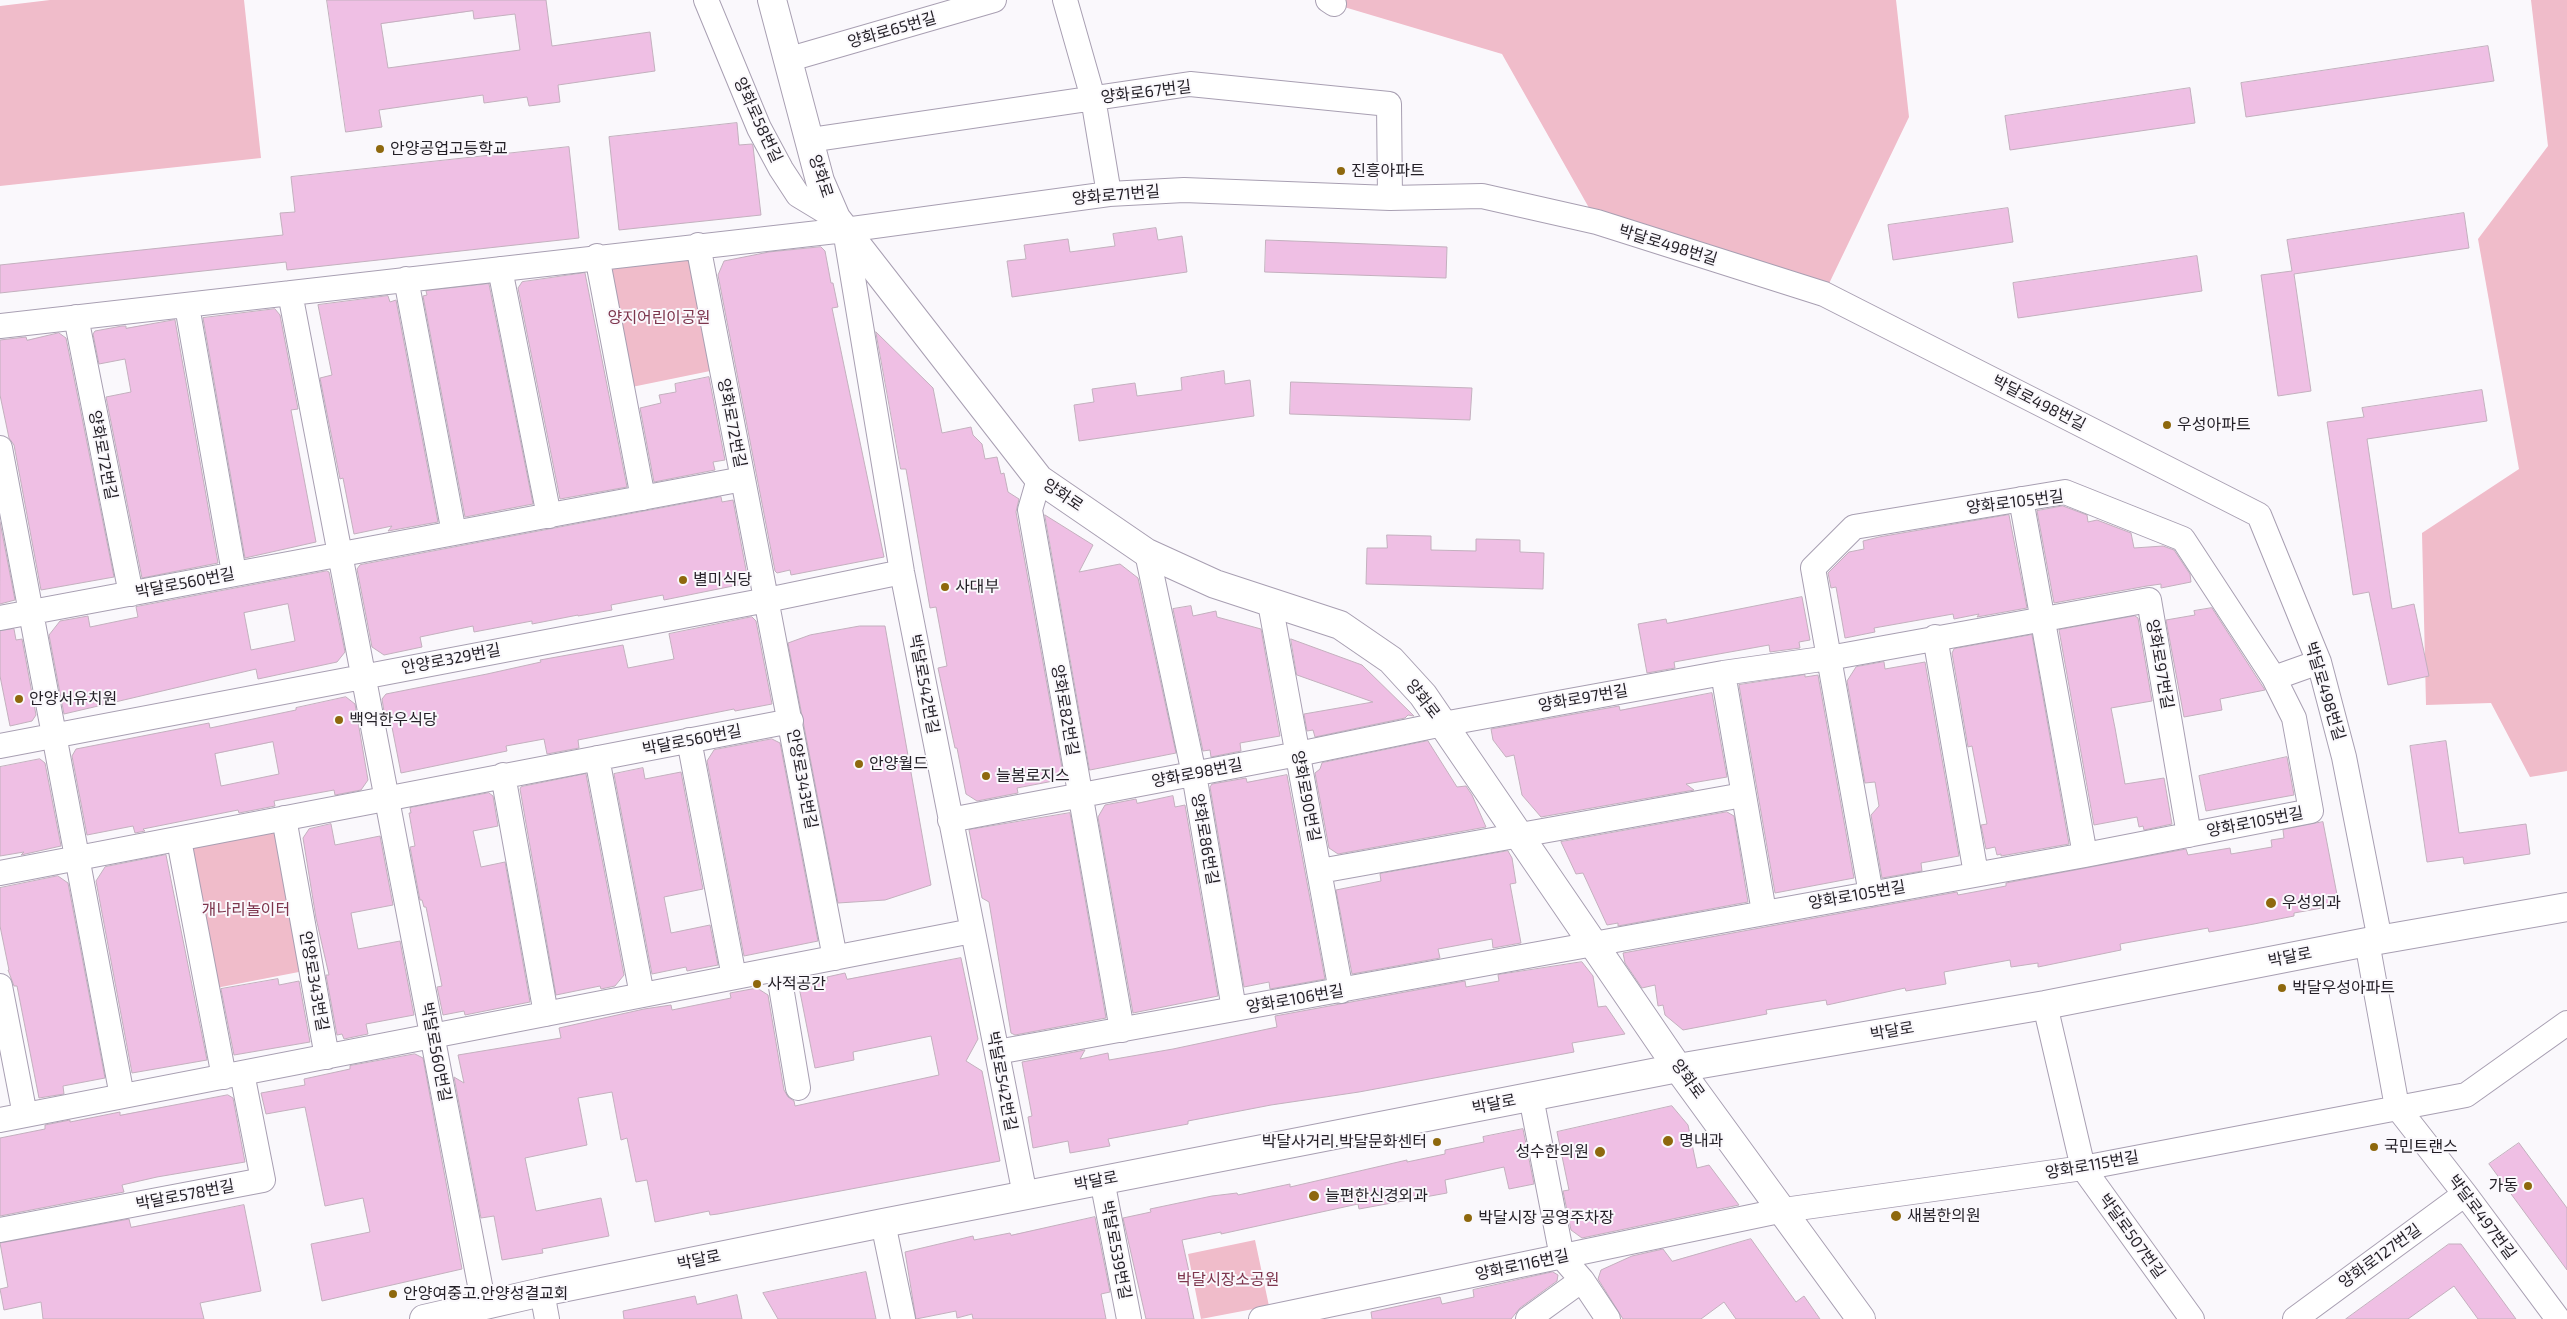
<!DOCTYPE html>
<html>
<head>
<meta charset="utf-8">
<style>
	body { margin:0 }
	canvas { display:block; background:#faf8fc }
</style>
</head>
<body>
<canvas width="2567" height="1319"></canvas>
<script>
const context = document.querySelector('canvas').getContext('2d');
context.lineJoin = 'round';
function fill(path, color) { context.fillStyle = color; context.fill(path, 'evenodd'); }
function strokePath(path, color, width, dash) { context.strokeStyle = color; context.lineWidth = width; context.lineCap = dash ? 'butt' : 'round'; context.setLineDash(dash || []); context.stroke(path); }
function label(font, color, halo, rows, align = 'center') {
  context.font = font + ' "Exo 2","Noto Sans KR",sans-serif'; context.lineWidth = 4; context.setLineDash([]); context.textBaseline = 'middle'; context.strokeStyle = halo; context.fillStyle = color; for (const [text, x, y, turn = 0] of rows) {
    context.save(); context.translate(x, y); context.rotate((+turn || 0) * Math.PI / 180); context.textAlign = isNaN(turn) ? turn : align; if (halo) context.strokeText(text, 0, 0); context.fillText(text, 0, 0); context.restore();
  }
}
fill(new Path2D(`
	M50 0H244L261 158 0 186V6Z
	M1328 0H1896L1909 117 1824 294 1597 222 1502 54 1334 4Z
	M2531 0H2567V771L2530 777 2491 703 2426 705 2422 533 2519 469 2478 239 2548 146Z
	M693 256 715 370 627 388 602 266Z
	M276 831 304 971 216 988 188 849 192 843Z
	M1255 1240 1269 1306 1201 1319 1188 1254Z`), '#f0bcca');
const building = new Path2D(`
	M327 0H546L552 46 650 32 655 71 558 85 560 102 529 106 527 97 484 103 483 95 379 110 382 127 346 132ZM473 11 474 19 515 14 520 50 388 68 381 24Z
	M2488 46 2494 81 2246 117 2241 83Z
	M2190 88 2195 123 2010 150 2005 116Z
	M737 123 739 145 752 144 753 146 761 215 619 230 609 137Z
	M569 147 579 238 287 270 286 262 0 293V265L283 235 280 213 295 212 291 177Z
	M2008 208 2013 242 1893 260 1888 225Z
	M2464 213 2469 248 2294 274 2311 391 2278 396 2261 275 2292 271 2287 240Z
	M1156 228 1158 240 1182 236 1187 272 1012 297 1007 261 1026 259 1024 245 1068 239 1070 252 1115 246 1113 234Z
	M1266 240 1447 247 1446 278 1265 272Z
	M821 247 825 251 831 283H833L838 307 832 308 884 557 791 575 790 570 777 573 775 571 718 275 724 261 769 252Z
	M2197 256 2202 291 2018 318 2013 283Z
	M585 273 627 487 560 499 518 288 522 282Z
	M489 284 533 504 465 517 423 296 427 295 426 291Z
	M388 296 390 302 396 300 438 522 388 531 392 526 354 534 343 478 340 479 320 378 332 375 318 305Z
	M275 309 280 315 298 409 291 410 316 542 245 558 203 318Z
	M175 320 218 563 142 578 106 397 131 392 125 359 99 364 93 334 95 331 122 326H126V328Z
	M876 332 933 388 942 433 971 427 973 435 982 444 985 459 997 457 1001 474 1004 473 1008 492 1019 499 1016 512 1064 779 1017 788 1018 793 977 801 966 794 957 748H955L938 668 947 666 936 607 930 608 906 469H901Z
	M59 333 66 338 114 577 41 590 14 445 9 438 0 395V340L26 337 27 340Z
	M1224 371 1225 384 1250 380 1254 416 1079 441 1074 405 1094 402 1092 389 1135 383 1137 396 1182 390 1181 378Z
	M709 377 725 460 713 462 715 470 654 482 640 408 661 403 659 395 676 392 675 384Z
	M1291 382 1472 388 1470 420 1290 414Z
	M2482 390 2487 421 2367 439 2392 609 2414 604 2429 676 2388 685 2369 592 2353 595 2327 422 2364 417 2362 408Z
	M721 497 722 502 733 500 747 575 743 584 664 600 663 595 611 605 612 610 578 616V615L532 624V621L474 632 473 626 420 637 422 647 384 655 372 647 357 569 360 565Z
	M2063 506 2087 515 2088 522 2097 520 2131 533 2134 548 2163 546 2174 550 2190 574 2191 582 2161 588V584L2147 586 2054 603 2037 511Z
	M1045 515 1093 545 1079 572 1120 564 1138 578 1176 753 1090 770Z
	M2009 515 2027 608 1977 617 1979 614 1954 619 1953 614 1874 628 1875 632 1845 638 1836 587 1831 588 1828 573 1849 552 1864 549 1863 541 1879 537Z
	M0 522 15 600 0 604Z
	M1387 535 1431 536V550L1476 551V539L1520 540V552L1544 553 1543 589 1366 584 1367 548H1387Z
	M327 571 329 572 345 652 337 662 258 679 256 669 64 714 49 635 60 621 88 616 90 627 138 617 136 607ZM288 604 295 641 251 650 244 613Z
	M1802 597 1810 640 1799 642 1800 648 1770 652 1769 645 1674 662 1675 668 1647 673 1638 624 1666 619 1667 623Z
	M1191 606 1193 616 1216 611 1217 617 1261 629 1280 736 1240 743 1241 751 1211 757 1210 750 1203 751 1173 609Z
	M2212 608 2265 690 2220 699 2222 710 2184 717 2166 620 2195 615 2194 611Z
	M2135 616 2138 618 2152 701 2111 708 2115 728 2125 784 2164 778 2172 824 2144 830 2143 826 2139 827 2137 817 2094 825 2059 630Z
	M752 617 756 621 772 704 735 711 734 709 578 740 579 748 547 754 544 739 506 746 507 751 401 773 390 717 385 718 382 699 386 694 487 674 541 662 540 660 623 645 628 668 674 659 669 634Z
	M860 626H885L931 885 885 900 838 903 788 643 810 635Z
	M14 629 16 640 22 639 36 715 32 721 10 726 0 676V631Z
	M2032 635 2069 844 2001 856V854L1997 855 1995 847 1986 849 1981 825 1987 824 1972 746 1968 747 1952 653 1954 649Z
	M1291 639 1362 665 1414 716 1408 715 1405 718 1315 737 1313 730 1307 731 1304 714 1373 702 1297 675Z
	M1884 662 1885 669 1925 662 1959 856 1921 863 1922 871 1882 878 1871 815 1879 806 1875 782 1865 783 1847 681 1856 667Z
	M1805 675V677L1818 675 1854 878 1775 893 1739 685Z
	M1712 693 1727 777 1686 784 1694 790 1541 817 1522 795 1514 755 1506 757 1493 740 1491 729 1619 706 1620 710Z
	M346 697 355 704 368 780 361 790 335 795 334 790 274 801 275 806 239 813 238 810 143 829 145 831 135 833 133 826 87 835 72 756 76 749 209 723 210 728 296 710V708ZM273 742 279 774 221 786 215 754Z
	M772 739 780 743 818 941 744 956 707 761 714 750Z
	M1428 741 1457 787 1466 786 1472 795 1486 827 1338 854 1329 848 1315 773 1320 769 1322 763Z
	M2446 741 2459 833 2526 824 2530 854 2464 864 2463 857 2427 862 2410 746Z
	M2287 757 2294 795 2206 811 2199 776Z
	M40 759 45 763 61 846 21 855 24 852 0 856V767Z
	M643 768 645 779 681 772 703 889 664 897 671 933 710 925 718 965 687 971 686 967 652 974 614 774Z
	M586 774 624 975 615 986 601 989 600 986 556 995 520 789 521 787Z
	M1287 775 1325 979 1270 989 1269 982 1244 987 1210 787 1212 784 1246 778 1247 782Z
	M489 793 493 796 498 826 473 831 481 867 505 862 530 1002 465 1015 464 1011 443 1015 437 987 442 986 426 907H424L422 900H420L410 847 415 846 409 813H411L410 808Z
	M1173 796 1175 807 1185 805 1218 996 1133 1013 1098 817 1105 805 1136 799 1137 803Z
	M1727 812 1734 816 1748 902 1618 926V923L1607 925 1583 873 1576 874 1561 842Z
	M1070 813 1106 1018 1015 1035 1011 1033 989 902 982 898 969 830Z
	M2323 822 2339 905 2294 913V916L2254 924 2209 932 2208 928 2120 944 2121 950 2038 967V963L2011 967 2010 960 1944 972 1946 984 1906 991 1905 988 1827 1005 1826 1000 1766 1010 1767 1014 1683 1030 1665 1015 1663 1005 1658 1006 1655 985 1642 988 1625 963 1623 953 1957 892 1958 895 2006 886V883L2186 849 2188 855 2230 848 2231 854 2272 847 2271 840 2284 838 2283 830Z
	M331 824 335 845 380 836 393 905 351 913 358 949 400 941 414 1015 366 1024 368 1034 344 1039 342 1034 337 1035 326 975H329L316 918 303 838 309 829Z
	M1508 851 1512 858 1516 883 1510 884 1521 943 1493 948 1492 939 1438 949 1440 958 1352 974 1336 890 1381 881 1380 874Z
	M166 855 207 1060 132 1073 96 881 105 867Z
	M58 876 68 883 105 1078 63 1086 64 1094 39 1098 17 986H14L8 970H9L0 926V888Z
	M961 958 978 1039 966 1061 982 1071 1000 1161 718 1214 710 1215 709 1211 655 1222 647 1180 636 1182 627 1138 621 1140 612 1092 578 1098 587 1145 525 1158 536 1211 601 1198 609 1236 542 1249 543 1253 502 1260 494 1216 481 1218 454 1077 464 1083 458 1055 561 1038 559 1028 644 1009 671 1005 672 1010 731 998 730 993 757 988 768 995 784 1090 788 1097 794 1101 795 1106 939 1075 931 1036 853 1052 854 1060 815 1068 799 987 828 981 827 977 845 973 847 979Z
	M1582 962 1593 976 1598 1007 1606 1006 1625 1034 1572 1043 1574 1052 1359 1092 1271 1105 1188 1121V1124L1108 1139 1110 1146 1070 1153 1068 1141 1033 1148 1028 1117 1032 1116 1022 1062 1085 1050 1080 1059 1108 1053 1109 1060 1173 1049 1277 1027 1275 1016 1465 981 1466 987 1499 981 1498 975Z
	M278 979 279 985 299 981 310 1042 234 1055 221 989Z
	M415 1054 423 1058 462 1269 322 1301 311 1244 370 1232 363 1198 325 1206 305 1107 266 1114 261 1093 305 1085 304 1079 350 1069V1066Z
	M228 1095 233 1098 245 1162 157 1177 122 1185 124 1192 0 1216V1138L45 1129V1125L70 1120V1122L120 1112V1115Z
	M1672 1106 1688 1125 1697 1168 1709 1165 1739 1205 1582 1238 1571 1230 1563 1191 1569 1190 1557 1132Z
	M1523 1129 1534 1184 1509 1189 1504 1167 1445 1180 1447 1193 1359 1209 1358 1204 1221 1234V1232L1182 1240 1191 1281 1186 1282 1194 1319H1146L1123 1218 1151 1212 1150 1209 1212 1196 1237 1193 1238 1195 1290 1184V1187L1407 1160V1162L1445 1154V1150L1484 1142 1483 1137Z
	M2519 1143 2567 1208V1270L2489 1164Z
	M244 1205 261 1291 200 1303 204 1319H43L41 1302 4 1310 0 1289 8 1287 0 1243 129 1219 131 1227Z
	M1095 1217 1110 1292 1101 1294 1106 1319H973L972 1314 957 1318 956 1311 916 1319 905 1252 973 1236 974 1240 1010 1233 1011 1235Z
	M1751 1239 1796 1302 1804 1296 1820 1319H1736L1724 1302 1701 1319H1623L1598 1279 1601 1270 1632 1256 1663 1249 1672 1261Z
	M2449 1244H2461L2516 1319H2478L2454 1286 2408 1319H2346Z
	M866 1272 876 1319H778L763 1293Z
	M1553 1272 1558 1275 1557 1281 1520 1308 1511 1319H1372L1371 1312 1440 1297 1442 1304 1474 1297 1473 1290Z
	M737 1295 742 1319H624L623 1311 695 1296 697 1304Z`);
fill(building, '#efbfe4');
strokePath(building, '#c3b0be', 1);
const minor = new Path2D(`
	M706 0 759 128 781 169 798 195 836 218
	M1065 0 1093 98 1109 194
	M1328 0 1334 4
	M790 59 994 0
	M810 140 1190 84 1389 104 1390 198
	M845 230 902 572 1025 1195
	M698 245 835 958
	M597 256 643 498
	M500 269 549 516
	M406 279 454 533
	M290 293 484 1306
	M187 306 234 573
	M76 317 131 594
	M0 326 845 230 1109 194 1184 190 1390 198 1482 196 1597 222 1824 294 2259 515 2319 662 2344 757 2380 940
	M0 448 122 1096
	M1039 479 1030 510 1122 1030
	M2021 499 2085 855
	M1147 553 1194 774 1234 1009
	M1270 603 1341 991
	M0 618 743 479
	M1935 637 1976 874
	M1723 673 1764 912
	M2274 678 2319 662
	M689 740 734 977
	M0 746 767 600 902 572
	M597 758 642 995
	M503 775 546 1014
	M284 818 327 1057
	M950 820 1298 754 1443 724 1723 673 1829 658 2149 600 2189 835
	M179 840 224 1077
	M1320 871 1743 795
	M0 873 791 721
	M2367 942 2397 1107 2465 1194 2558 1319
	M778 969 798 1088
	M0 986 25 1115
	M2045 1005 2083 1168 2192 1319
	M997 1052 2085 855 2311 811 2294 718 2274 678 2183 539 2065 492 1854 527 1813 568 1871 894
	M1531 1097 1562 1257 1582 1280 1608 1319
	M0 1120 972 931
	M1102 1180 1129 1319
	M883 1223 903 1319
	M0 1230 263 1180 242 1073
	M542 1292 547 1319
	M1261 1319 1784 1210 2083 1168 2466 1095 2567 1023
	M1528 1319 1582 1280
	M2295 1319 2465 1194`);
const tertiary = new Path2D(`
	M772 0 820 181 836 218 1039 479 1147 553 1215 584 1340 625 1391 660 1423 695 1678 1068 1861 1319
	M424 1319 542 1292 883 1223 1678 1068 2045 1005 2367 942 2567 907`);
strokePath(minor, '#a89fb2', 26);
strokePath(tertiary, '#a89fb2', 30);
strokePath(minor, '#fff', 24);
strokePath(tertiary, '#fff', 28);
for (const [x, y, r, color] of [
	[380,149,5,"#8e680d"],
	[1341,171,5,"#8e680d"],
	[2167,425,5,"#8e680d"],
	[683,580,5,"#8e680d"],
	[945,587,5,"#8e680d"],
	[19,699,5,"#8e680d"],
	[339,720,5,"#8e680d"],
	[859,764,5,"#8e680d"],
	[986,776,5,"#8e680d"],
	[2271,903,6,"#8e680d"],
	[757,984,5,"#8e680d"],
	[2282,988,5,"#8e680d"],
	[1668,1141,6,"#8e680d"],
	[1437,1142,5,"#8e680d"],
	[2374,1147,5,"#8e680d"],
	[1600,1152,6,"#8e680d"],
	[2528,1186,5,"#8e680d"],
	[1314,1196,6,"#8e680d"],
	[1896,1216,6,"#8e680d"],
	[1468,1218,5,"#8e680d"],
	[393,1294,5,"#8e680d"]
]) { const dot = new Path2D(); dot.arc(x, y, r, 0, 2 * Math.PI); context.fillStyle = color; context.fill(dot); strokePath(dot, '#faf8fc', 2); }
label('16px', '#231f26', '#faf8fc', [
	["양화로65번길",892,30,-16],
	["양화로67번길",1146,92,-7],
	["양화로58번길",758,120,65],
	["양화로",821,176,72],
	["양화로71번길",1116,195,-5],
	["박달로498번길",1668,245,17],
	["박달로498번길",2039,403,27],
	["양화로72번길",732,423,79],
	["양화로72번길",103,455,79],
	["양화로",1063,495,34],
	["양화로105번길",2015,502,-7],
	["박달로560번길",185,583,-11],
	["안양로329번길",451,659,-11],
	["양화로97번길",2160,664,80],
	["박달로542번길",924,684,79],
	["박달로498번길",2325,691,73],
	["양화로97번길",1583,698,-10],
	["양화로",1423,699,52],
	["양화로82번길",1065,710,80],
	["박달로560번길",692,740,-11],
	["양화로98번길",1197,773,-11],
	["안양로343번길",802,779,79],
	["양화로90번길",1306,796,79],
	["양화로105번길",2255,822,-11],
	["양화로86번길",1205,839,80],
	["양화로105번길",1857,895,-10],
	["박달로",2290,957,-11],
	["안양로343번길",314,981,80],
	["양화로106번길",1295,999,-10],
	["박달로",1892,1031,-10],
	["박달로560번길",436,1052,79],
	["양화로",1688,1079,54],
	["박달로542번길",1002,1081,79],
	["박달로",1494,1104,-11],
	["양화로115번길",2092,1165,-10],
	["박달로",1096,1181,-11],
	["박달로578번길",185,1195,-11],
	["박달로497번길",2482,1217,53],
	["박달로507번길",2132,1236,54],
	["박달로539번길",1116,1250,79],
	["양화로127번길",2380,1256,-36],
	["박달로",699,1260,-12],
	["양화로116번길",1522,1265,-12]
]);
label('16px', '#231f26', '#faf8fc', [
	["안양공업고등학교",390,149],
	["진흥아파트",1351,171],
	["우성아파트",2177,425],
	["별미식당",693,580],
	["사대부",955,587],
	["안양서유치원",29,699],
	["백억한우식당",349,720],
	["안양월드",869,764],
	["늘봄로지스",996,776],
	["우성외과",2282,903],
	["사적공간",767,984],
	["박달우성아파트",2292,988],
	["명내과",1679,1141],
	["박달사거리.박달문화센터",1427,1142,"right"],
	["국민트랜스",2384,1147],
	["성수한의원",1589,1152,"right"],
	["가동",2518,1186,"right"],
	["늘편한신경외과",1325,1196],
	["새봄한의원",1907,1216],
	["박달시장 공영주차장",1478,1218],
	["안양여중고.안양성결교회",403,1294]
], 'left');
label('16px', '#7d354d', '#faf8fc', [
	["양지어린이공원",659,318],
	["개나리놀이터",246,910],
	["박달시장소공원",1228,1280]
]);
</script>
</body>
</html>
